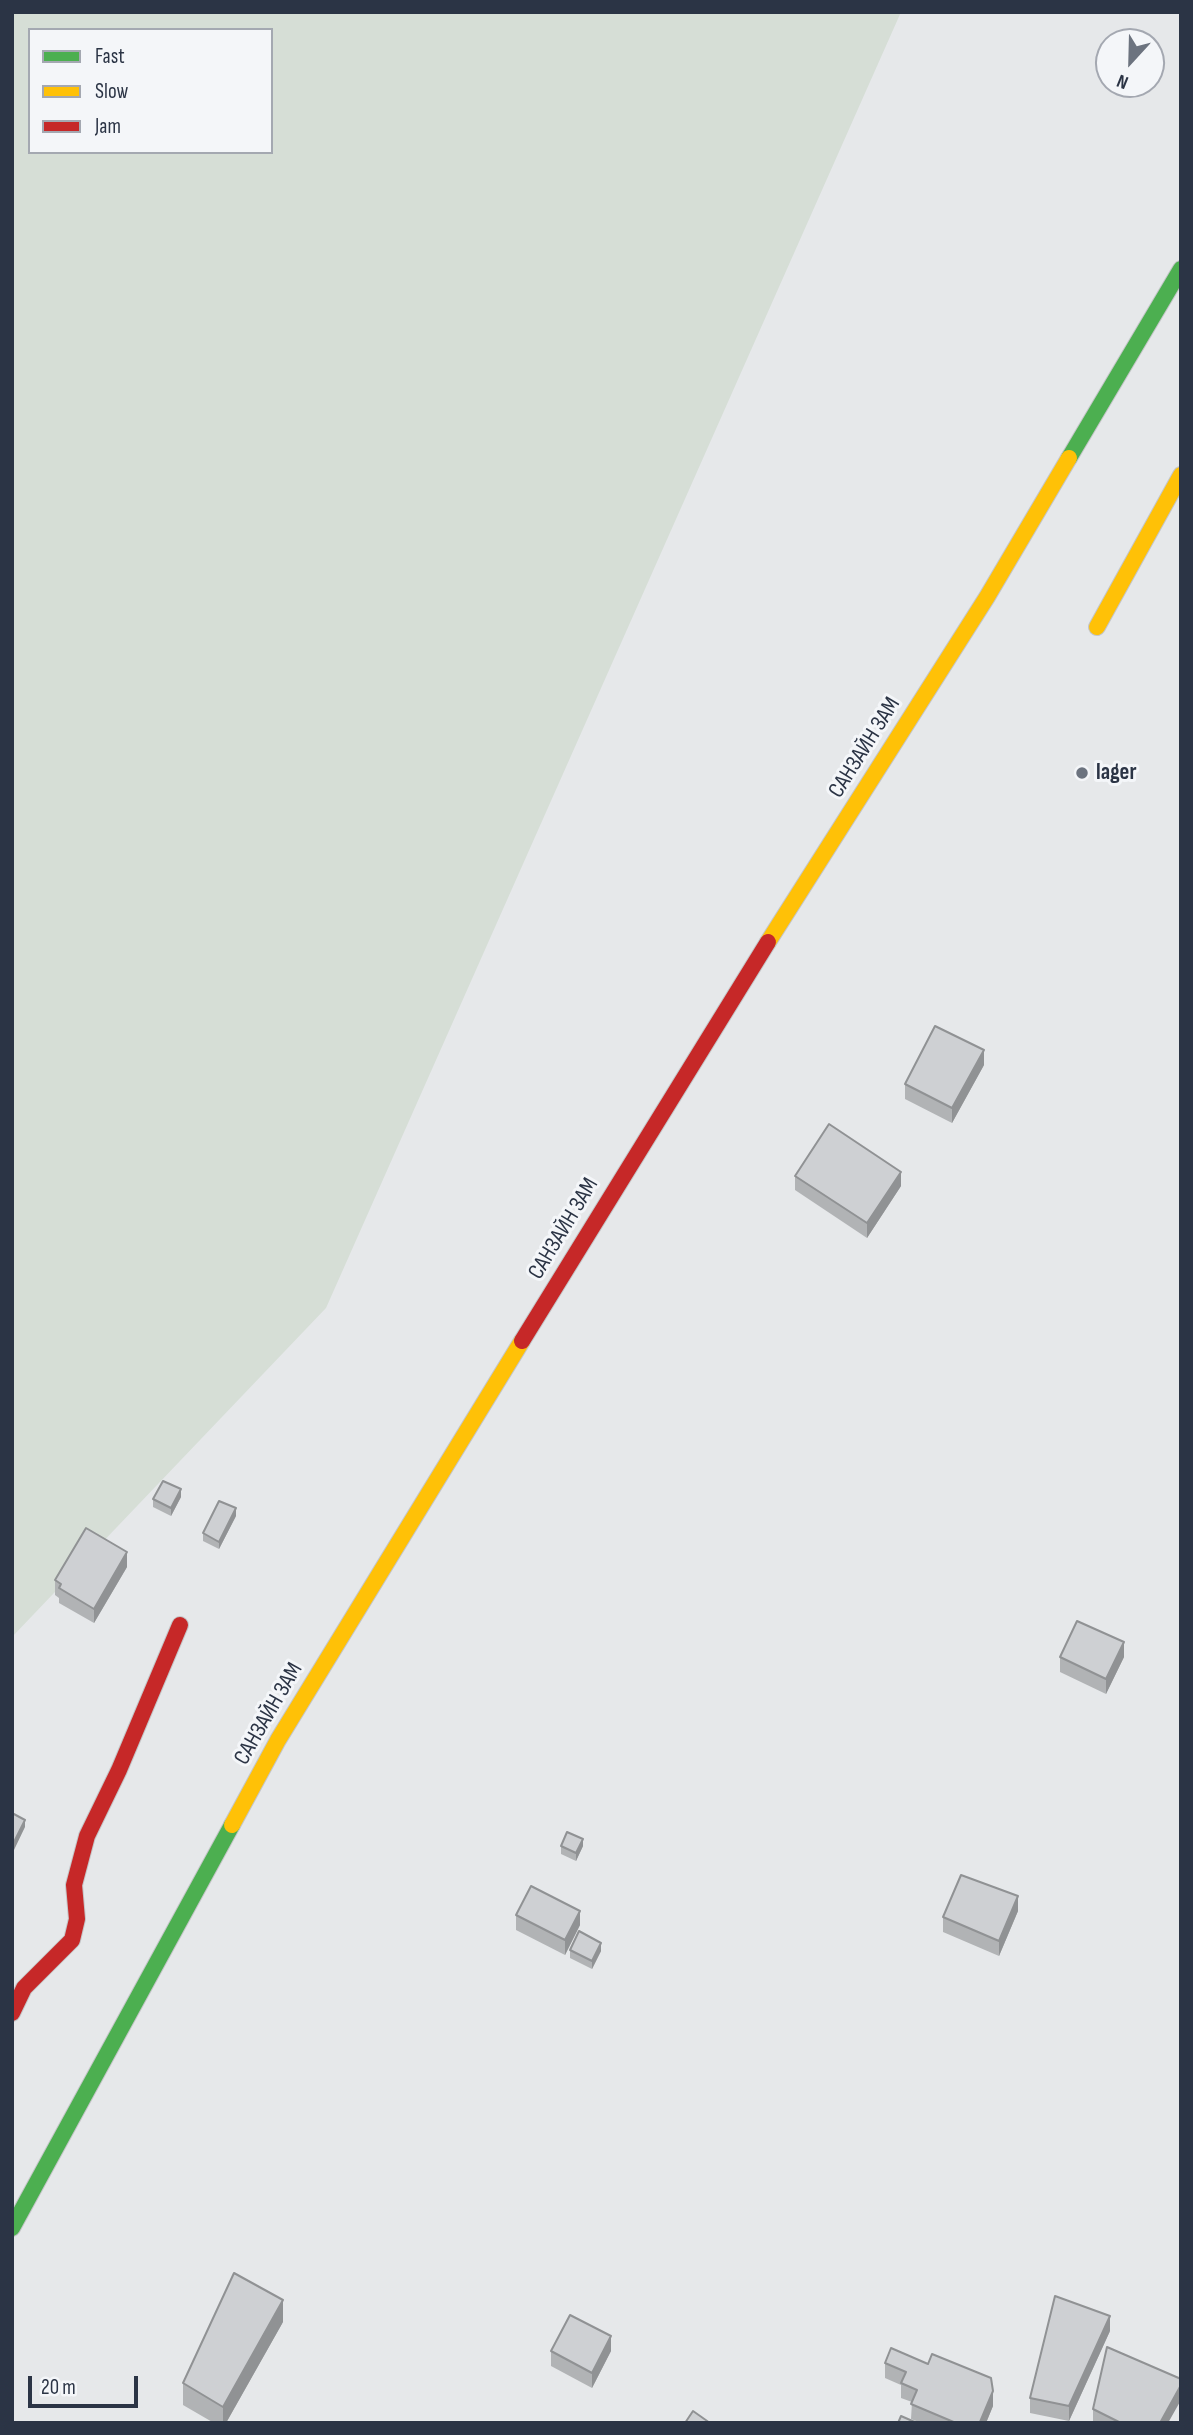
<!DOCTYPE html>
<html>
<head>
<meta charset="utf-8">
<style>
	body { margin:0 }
	#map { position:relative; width:1193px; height:2435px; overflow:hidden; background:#e6e8ea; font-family:"Sofia Sans Condensed",sans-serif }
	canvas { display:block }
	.frame { position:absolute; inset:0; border:14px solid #2b3445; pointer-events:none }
	.legend { position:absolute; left:28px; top:28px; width:245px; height:126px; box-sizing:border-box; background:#f4f6f9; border:2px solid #a4a8b1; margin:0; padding:9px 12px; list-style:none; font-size:21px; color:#2b3445 }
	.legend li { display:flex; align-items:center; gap:14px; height:35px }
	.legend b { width:35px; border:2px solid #a4a8b1 }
	.north { position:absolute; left:1095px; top:28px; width:70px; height:70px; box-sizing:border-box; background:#f4f6f9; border:2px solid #a4a8b1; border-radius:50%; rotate:202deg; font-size:19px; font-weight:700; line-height:28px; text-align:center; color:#2b3445 }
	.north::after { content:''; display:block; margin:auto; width:24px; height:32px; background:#6c737f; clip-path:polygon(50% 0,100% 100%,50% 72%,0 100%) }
	.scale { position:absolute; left:28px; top:2376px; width:110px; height:32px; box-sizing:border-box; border:4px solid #2b3445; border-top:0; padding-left:9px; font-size:21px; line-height:24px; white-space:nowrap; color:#2b3445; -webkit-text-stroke:5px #f4f6f9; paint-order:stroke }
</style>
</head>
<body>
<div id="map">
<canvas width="1193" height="2435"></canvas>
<div class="frame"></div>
<ul class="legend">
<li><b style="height:9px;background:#4caf50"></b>Fast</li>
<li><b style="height:9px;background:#ffc107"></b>Slow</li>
<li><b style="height:9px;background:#c62828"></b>Jam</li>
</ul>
<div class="north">N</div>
<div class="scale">20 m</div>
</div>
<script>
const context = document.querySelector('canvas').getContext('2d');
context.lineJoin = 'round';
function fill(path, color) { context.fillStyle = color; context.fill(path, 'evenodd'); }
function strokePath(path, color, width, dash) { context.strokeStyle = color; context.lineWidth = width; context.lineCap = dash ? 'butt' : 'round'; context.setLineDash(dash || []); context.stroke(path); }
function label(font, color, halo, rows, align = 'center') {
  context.font = font + ' "Sofia Sans Condensed",sans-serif'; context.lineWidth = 6; context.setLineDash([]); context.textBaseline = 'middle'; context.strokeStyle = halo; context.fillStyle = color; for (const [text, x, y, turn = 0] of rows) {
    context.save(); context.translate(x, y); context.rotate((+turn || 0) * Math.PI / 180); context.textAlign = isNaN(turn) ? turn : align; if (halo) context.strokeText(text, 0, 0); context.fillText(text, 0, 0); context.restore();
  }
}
fill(new Path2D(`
	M12 12H901L326 1308 12 1637ZM30 30H271V152H30Z`), '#d6ded6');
const fast = new Path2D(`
	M1069 458 1181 269
	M12 2228 232 1825`);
const slow = new Path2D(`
	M1097 627 1181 475
	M768 942 987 597 1069 458
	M232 1825 278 1740 522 1341`);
const jam = new Path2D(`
	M522 1341 768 942
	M12 2013 24 1988 72 1940 77 1919 74 1885 87 1836 119 1770 180 1625`);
strokePath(fast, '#c4c6c8', 18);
strokePath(slow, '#c4c6c8', 18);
strokePath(jam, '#c4c6c8', 18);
strokePath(fast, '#4caf50', 16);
strokePath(slow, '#ffc107', 16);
strokePath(jam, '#c62828', 16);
fill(new Path2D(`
	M984 1065 952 1123 905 1099V1084Z
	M795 1176 901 1186 867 1238 795 1190Z
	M181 1497 171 1516 153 1507V1499Z
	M236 1516 219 1549 203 1541V1533Z
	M127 1567 94 1623 59 1603V1598L55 1595V1580Z
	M1060 1657H1124L1106 1694 1060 1672Z
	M561 1846H583L576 1861 561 1854Z
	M1018 1911 999 1956 943 1932V1917Z
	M516 1915 580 1925 565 1955 516 1930Z
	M570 1950 601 1951 592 1969 570 1958Z
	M283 2322 226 2423H214L183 2405V2383Z
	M1110 2331 1069 2421 1030 2413V2398Z
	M551 2351H611L592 2388 551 2366Z
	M885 2363 993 2406 986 2423H921L911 2419 912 2402 901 2398V2385L885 2378Z
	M1093 2409 1168 2423H1093Z`), '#b1b3b5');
fill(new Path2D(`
	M984 1050V1065L952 1123V1108Z
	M901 1172V1186L867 1238V1223Z
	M181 1489V1497L171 1516V1508Z
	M236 1508V1516L219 1549V1542Z
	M127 1552V1567L94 1623V1609Z
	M1124 1642V1657L1106 1694V1679Z
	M25 1820V1827L14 1850V1842Z
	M583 1839V1846L576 1861V1853Z
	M1018 1896V1911L999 1956V1941Z
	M580 1911V1925L565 1955V1940Z
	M601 1943V1951L592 1969V1961Z
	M283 2300V2322L226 2423H223V2407Z
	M1110 2316V2331L1069 2421V2406Z
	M611 2336V2351L592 2388V2373Z
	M1181 2385V2400L1168 2423H1160Z
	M993 2391V2406L986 2423H979Z`), '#909294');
const building = new Path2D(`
	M935 1026 984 1050 952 1108 905 1084Z
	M829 1124 901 1172 867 1223 795 1176Z
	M163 1481 181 1489 171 1508 153 1499Z
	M219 1501 236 1508 219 1542 203 1533Z
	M86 1528 127 1552 94 1609 59 1588 61 1584 55 1580Z
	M1077 1621 1124 1642 1106 1679 1060 1657Z
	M12 1813 25 1820 14 1842 12 1841Z
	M567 1832 583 1839 576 1853 561 1846Z
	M961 1875 1018 1896 999 1941 943 1917Z
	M531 1886 580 1911 565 1940 516 1915Z
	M579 1931 601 1943 592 1961 570 1950Z
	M234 2273 283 2300 223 2407 183 2383Z
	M1055 2296 1110 2316 1069 2406 1030 2398Z
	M570 2315 611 2336 592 2373 551 2351Z
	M1107 2347 1181 2379V2385L1160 2423H1121L1093 2409Z
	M891 2348 928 2364 932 2354 991 2378 993 2391 980 2422 956 2423 911 2404 917 2390 901 2383 906 2372 885 2363Z
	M693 2411 710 2423H685Z
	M901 2416 917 2423H898Z`);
fill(building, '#ced0d3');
strokePath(building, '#909294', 2);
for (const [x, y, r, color] of [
	[1082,773,7,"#6c737f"]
]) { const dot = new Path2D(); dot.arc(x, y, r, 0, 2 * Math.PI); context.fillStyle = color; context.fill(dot); strokePath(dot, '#f4f6f9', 2.5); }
label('23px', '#2b3445', '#f4f6f9', [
	["САНЗАЙН ЗАМ",865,748,-58],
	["САНЗАЙН ЗАМ",564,1229,-59],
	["САНЗАЙН ЗАМ",269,1714,-60]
]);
label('bold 23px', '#2b3445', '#f4f6f9', [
	["lager",1096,773]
], 'left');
</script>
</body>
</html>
